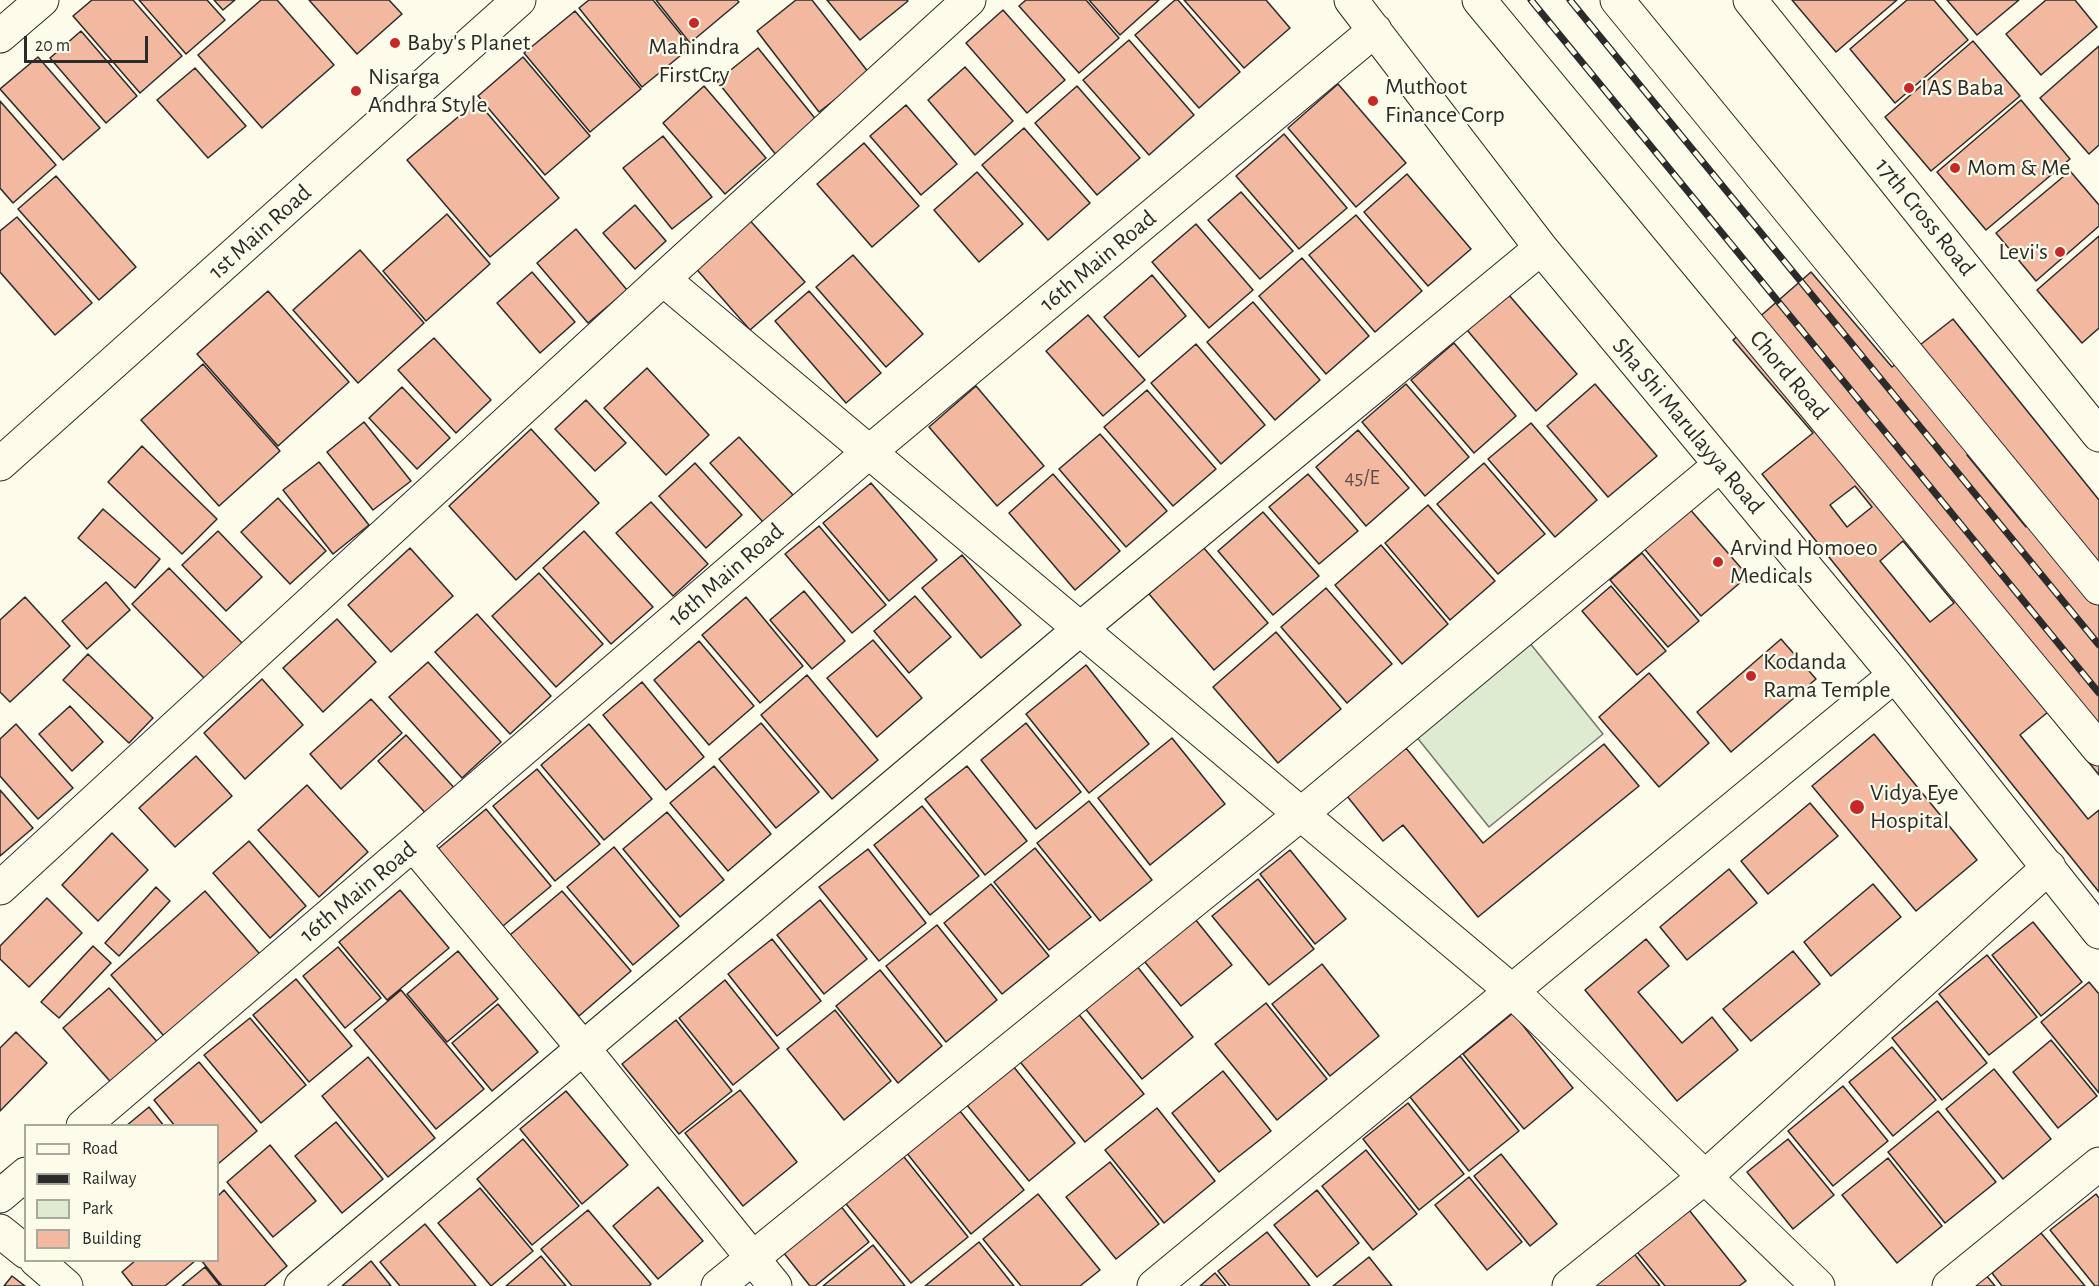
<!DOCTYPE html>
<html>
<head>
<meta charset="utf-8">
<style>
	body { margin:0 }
	#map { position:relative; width:2099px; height:1286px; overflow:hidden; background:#fdfbea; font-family:"Alegreya Sans",sans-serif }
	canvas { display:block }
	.legend { position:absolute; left:24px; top:1124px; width:195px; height:138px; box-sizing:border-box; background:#fdfbea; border:2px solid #a9a89e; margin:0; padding:8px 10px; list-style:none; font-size:18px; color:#2b2b2b }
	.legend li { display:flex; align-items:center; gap:12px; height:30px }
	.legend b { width:30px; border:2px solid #a9a89e }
	.scale { position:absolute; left:24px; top:36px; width:124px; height:27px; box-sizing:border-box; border:3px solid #2b2b2b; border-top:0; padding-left:8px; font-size:18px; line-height:21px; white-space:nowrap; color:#2b2b2b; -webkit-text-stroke:4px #fdfbea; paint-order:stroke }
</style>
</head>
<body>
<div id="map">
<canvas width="2099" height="1286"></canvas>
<ul class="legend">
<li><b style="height:8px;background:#fdfbea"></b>Road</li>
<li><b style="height:8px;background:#2b2b2b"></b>Railway</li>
<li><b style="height:16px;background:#deebd1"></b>Park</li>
<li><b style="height:16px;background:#f2b8a0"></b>Building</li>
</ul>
<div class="scale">20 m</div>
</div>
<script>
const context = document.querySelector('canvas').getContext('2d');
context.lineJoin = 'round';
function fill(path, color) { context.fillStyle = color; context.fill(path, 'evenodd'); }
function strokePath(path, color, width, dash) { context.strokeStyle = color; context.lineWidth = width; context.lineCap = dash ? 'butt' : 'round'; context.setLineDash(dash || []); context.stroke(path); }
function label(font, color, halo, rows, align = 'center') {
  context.font = font + ' "Alegreya Sans",sans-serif'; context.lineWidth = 4.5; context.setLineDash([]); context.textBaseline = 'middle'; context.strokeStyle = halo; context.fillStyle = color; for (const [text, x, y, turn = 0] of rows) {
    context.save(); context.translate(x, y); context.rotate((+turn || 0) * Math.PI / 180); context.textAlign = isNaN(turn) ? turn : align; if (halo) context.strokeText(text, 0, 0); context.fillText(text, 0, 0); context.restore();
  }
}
const green = new Path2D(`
	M1529 642 1603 734 1489 827 1415 735Z`);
fill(green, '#deebd1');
strokePath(green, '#74746e', 1.5);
const building = new Path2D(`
	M92 0H133L182 56 140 93 73 16Z
	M139 0H207L225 20 186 54Z
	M214 0H235L223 10Z
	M261 0H277L334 65 262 128 198 55Z
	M309 0H389L402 14 357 54Z
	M589 0H653L691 47 642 87 579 8Z
	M656 0H737L739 2 690 43Z
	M796 0H812L869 73 819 112 757 31Z
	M827 0H907L908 1 860 40Z
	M1026 0H1086L1119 38 1079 73 1019 6Z
	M1089 0H1159L1120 35Z
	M1175 0H1178L1240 72 1199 108 1135 35Z
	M1184 0H1266L1290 28 1244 68Z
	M1792 0H1897L1836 52Z
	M1907 0H1934L1968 40 1895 103 1850 49Z
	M1947 0H2019L1977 35Z
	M2046 0H2075L2097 27 2041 75 2006 34Z
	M1003 10 1065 80 1027 113 966 43Z
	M575 11 641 89 590 132 524 53Z
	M81 31 137 96 106 123 50 58Z
	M1129 40 1194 115 1149 155 1083 80Z
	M1973 41 2020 96 1931 171 1885 117Z
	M2099 46V145L2089 154 2040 98Z
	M758 48 818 122 777 156 717 81Z
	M38 57 100 128 63 160 0 89Z
	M523 57 590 136 545 175 478 96Z
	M965 67 1013 121 975 155 928 100Z
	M195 68 246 126 208 158 157 100Z
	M1338 84 1406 163 1356 207 1288 128Z
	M704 86 766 158 725 194 663 123Z
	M1077 86 1140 158 1097 195 1035 123Z
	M2021 100 2070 159 1986 230 1937 172Z
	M0 101 56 165 13 203 0 188Z
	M477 101 559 198 490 257 407 160Z
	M906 105 957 164 921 195 870 136Z
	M1024 128 1090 203 1048 240 982 165Z
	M1284 134 1347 208 1299 249 1236 176Z
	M663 136 712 197 672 229 623 168Z
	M864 143 919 206 872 247 817 184Z
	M2070 171 2099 205V226L2036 281 1996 233Z
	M977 172 1023 224 979 262 934 210Z
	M1407 174 1471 249 1428 286 1364 212Z
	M56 176 136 267 99 300 18 209Z
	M1241 192 1293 251 1260 279 1208 220Z
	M635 205 666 241 635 269 603 233Z
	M447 214 490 264 426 321 383 271Z
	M1356 215 1422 291 1375 332 1309 255Z
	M746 216 805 282 750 330 692 264Z
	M17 217 92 303 55 335 0 272V231Z
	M1196 224 1253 290 1209 328 1152 262Z
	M576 229 627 290 588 323 537 263Z
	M2099 236V328L2082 343 2037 290Z
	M360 250 424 323 358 383 293 310Z
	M853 255 923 334 886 367 816 287Z
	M1302 258 1369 336 1326 374 1259 296Z
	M532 272 575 322 540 353 497 303Z
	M1811 272 1892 367 1953 319 2099 500V775L2048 712 2020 735 2088 819 2099 810V892L1762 474 1813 433 1733 340ZM1993 434 2052 506 2026 527 1967 455ZM1855 486 1872 507 1847 527 1830 505ZM1903 541 1954 603 1930 622 1880 561Z
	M1152 275 1186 316 1139 357 1104 317Z
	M268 291 349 382 278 446 197 354Z
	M809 291 881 373 846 403 775 321Z
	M1508 294 1577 374 1536 411 1467 330Z
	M1253 302 1320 380 1275 420 1207 342Z
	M1088 315 1145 380 1103 416 1046 351Z
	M434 338 491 400 456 433 398 370Z
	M1454 343 1516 416 1474 453 1411 380Z
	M1196 344 1265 425 1221 464 1151 383Z
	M203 364 280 451 219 506 141 420Z
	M647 368 709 435 666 475 604 408Z
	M1406 384 1469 457 1425 496 1362 422Z
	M1595 384 1657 456 1608 497 1547 426Z
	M976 386 1044 466 997 506 929 427Z
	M402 387 450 438 417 469 369 418Z
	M1147 390 1216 469 1173 506 1104 427Z
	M586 400 626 443 595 471 555 429Z
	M364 422 411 481 373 510 327 452Z
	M1531 423 1597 500 1555 537 1488 459Z
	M531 429 599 503 516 580 449 506Z
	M1358 430 1409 488 1366 526 1316 467Z
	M1100 434 1167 511 1126 547 1059 469Z
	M739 437 793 495 763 522 710 463Z
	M142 446 217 519 182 554 108 482Z
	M319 462 369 525 333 554 283 490Z
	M695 463 742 515 706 548 659 496Z
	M1484 463 1545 534 1498 574 1437 504Z
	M1053 474 1120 551 1075 590 1009 513Z
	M1308 474 1358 531 1319 564 1269 507Z
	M871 483 937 560 889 601 823 523Z
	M278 498 326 551 290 584 241 532Z
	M651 502 708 564 673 596 616 533Z
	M1428 505 1495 581 1450 620 1385 543Z
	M1688 507 1748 576 1701 616 1642 546Z
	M103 509 160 559 135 588 78 538Z
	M1263 512 1319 576 1273 615 1218 551Z
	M819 526 886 605 852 633 785 554Z
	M218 531 262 577 226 611 182 565Z
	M584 531 653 607 611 644 543 568Z
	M1381 545 1448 624 1402 664 1335 585Z
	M1203 547 1268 623 1214 670 1149 594Z
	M410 548 453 596 391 652 348 605Z
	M1642 553 1699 621 1668 647 1610 580Z
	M962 555 1021 625 981 658 922 588Z
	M169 568 243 644 206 680 132 604Z
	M539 573 603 644 556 687 492 616Z
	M106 582 130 610 87 649 62 621Z
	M1611 586 1666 651 1637 675 1582 611Z
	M1326 588 1392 664 1347 703 1281 627Z
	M804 591 845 641 812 669 770 620Z
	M915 596 951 637 909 673 874 631Z
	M25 597 70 646 10 702 0 692V620Z
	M746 597 803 666 760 703 702 635Z
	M477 614 551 696 510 734 435 652Z
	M337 619 376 662 323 712 283 668Z
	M1276 632 1341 709 1278 763 1213 687Z
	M1781 639 1816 679 1731 752 1697 712Z
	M873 640 922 698 877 737 827 678Z
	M699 641 754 706 709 745 654 680Z
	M88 654 153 718 129 743 63 680Z
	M428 662 501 742 462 778 389 697Z
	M1086 665 1149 744 1089 793 1026 714Z
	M1649 673 1709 743 1659 787 1599 717Z
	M807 675 878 760 832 799 761 715Z
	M262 679 303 725 245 779 204 733Z
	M642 682 704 757 666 790 603 715Z
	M371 699 402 733 341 789 310 754Z
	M70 706 103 742 72 771 39 734Z
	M761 723 819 792 776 828 719 759Z
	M1026 723 1081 792 1036 829 981 760Z
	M16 724 73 788 38 819 0 776V739Z
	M589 724 652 799 604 840 541 765Z
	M1874 734 1977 860 1916 911 1812 786Z
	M406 735 458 792 430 818 378 761Z
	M1172 738 1225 804 1150 865 1098 798Z
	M1604 744 1639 786 1478 917 1403 825 1383 841 1347 796 1406 748 1483 843Z
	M196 756 232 796 175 847 139 808Z
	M714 766 771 834 728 871 670 803Z
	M967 766 1027 841 985 875 925 799Z
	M537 769 600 844 555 881 493 806Z
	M307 785 368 852 319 897 258 830Z
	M0 790 33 828 0 856Z
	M1089 801 1152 880 1100 921 1037 843Z
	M1810 803 1838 836 1768 894 1741 861Z
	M922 806 979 876 930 915 874 845Z
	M486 809 551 886 503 926 438 849Z
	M667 812 724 880 680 917 623 849Z
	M112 833 148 870 98 921 62 885Z
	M249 841 306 906 270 938 213 873Z
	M614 847 679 926 633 965 567 887Z
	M1035 848 1091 917 1049 950 994 882Z
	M868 849 926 923 879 961 819 887Z
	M1290 850 1346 919 1315 944 1260 874Z
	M1729 869 1757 903 1687 960 1660 927Z
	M1258 879 1314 949 1269 985 1212 916Z
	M991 884 1049 956 1002 994 944 923Z
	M1873 884 1901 917 1831 976 1804 942Z
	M156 887 170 901 119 956 105 943Z
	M400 890 449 948 387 1000 339 942Z
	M205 891 265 960 170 1043 111 975Z
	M562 891 631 971 579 1016 510 935Z
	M47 898 82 933 29 987 0 959V946Z
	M820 900 867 959 824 994 777 935Z
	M1191 914 1232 965 1181 1006 1140 956Z
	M2033 922 2082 982 2041 1016 1992 955Z
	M937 925 997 1000 946 1042 886 966Z
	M772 939 821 1001 777 1036 728 974Z
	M1646 939 1669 966 1638 992 1682 1043 1712 1017 1738 1050 1677 1101 1585 990Z
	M93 946 111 963 59 1018 41 1002Z
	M338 947 381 998 345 1028 303 976Z
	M458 951 498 999 447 1042 407 994Z
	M1793 951 1820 984 1751 1041 1723 1009Z
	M1987 955 2037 1017 1989 1055 1939 994Z
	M1322 964 1379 1036 1330 1076 1272 1004Z
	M1136 965 1193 1037 1142 1079 1084 1007Z
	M880 970 942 1046 898 1083 836 1006Z
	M296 979 352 1046 309 1082 253 1015Z
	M725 980 779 1048 733 1085 679 1018Z
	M2089 982 2099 994V1093L2041 1022Z
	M109 988 162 1047 116 1088 63 1028Z
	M401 990 484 1089 436 1129 354 1030Z
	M1937 1001 1987 1063 1942 1100 1892 1038Z
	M1266 1003 1327 1079 1277 1120 1215 1044Z
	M498 1004 538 1052 492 1091 452 1043Z
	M835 1010 891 1081 844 1120 787 1049Z
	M1076 1011 1144 1094 1085 1142 1017 1058Z
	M1513 1013 1573 1088 1524 1129 1463 1054Z
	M250 1018 306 1085 261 1123 204 1055Z
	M676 1020 732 1091 679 1134 622 1064Z
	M16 1032 47 1063 0 1111V1048Z
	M2051 1040 2097 1096 2058 1128 2013 1072Z
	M1892 1047 1936 1100 1893 1136 1849 1082Z
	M1460 1056 1519 1131 1469 1171 1410 1097Z
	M368 1057 435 1138 388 1177 322 1096Z
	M199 1062 257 1131 218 1164V1126H175L154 1100Z
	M1013 1066 1075 1143 1029 1181 966 1104Z
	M1994 1069 2051 1139 2003 1179 1946 1109Z
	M1223 1071 1271 1131 1219 1172 1172 1113Z
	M1843 1086 1888 1141 1833 1186 1788 1131Z
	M740 1090 797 1162 743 1206 685 1133Z
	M566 1091 628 1165 582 1204 520 1129Z
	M1408 1103 1464 1174 1419 1210 1363 1139Z
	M955 1105 1024 1190 971 1234 902 1147Z
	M149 1107 164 1126H126Z
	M1157 1108 1215 1181 1164 1223 1105 1150Z
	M1938 1111 1996 1182 1945 1223 1888 1152Z
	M336 1122 383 1179 342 1213 295 1156Z
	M523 1139 579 1206 532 1245 477 1179Z
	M1788 1139 1834 1195 1793 1229 1747 1172Z
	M270 1145 316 1201 273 1237 227 1182Z
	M1366 1150 1417 1214 1373 1250 1322 1186Z
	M900 1152 968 1237 911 1283 842 1199Z
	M1501 1154 1557 1224 1530 1246 1474 1176Z
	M1888 1158 1942 1226 1897 1263 1842 1195Z
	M1110 1162 1159 1224 1116 1259 1066 1197Z
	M1469 1177 1522 1242 1487 1270 1435 1205Z
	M658 1187 703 1241 658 1279 613 1226Z
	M480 1188 533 1251 491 1286 438 1223Z
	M224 1190 287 1266 264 1286H222L201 1260H218V1196Z
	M1317 1190 1359 1243 1317 1277 1274 1225Z
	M1038 1194 1100 1270 1080 1286H1021L983 1239Z
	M2096 1194 2099 1198V1286H2095L2050 1230Z
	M836 1200 869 1242 815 1286H810L779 1247Z
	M1685 1205 1746 1281 1739 1286H1665L1633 1247Z
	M588 1210 651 1284 649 1286H572L541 1249Z
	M425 1224 476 1286H400L380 1262Z
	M1267 1232 1310 1286H1230L1218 1271Z
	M2041 1233 2085 1286H2002L1992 1273Z
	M979 1242 1014 1286H925Z
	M873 1245 905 1286H823Z
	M1631 1250 1660 1286H1587Z
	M541 1256 566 1286H506Z
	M1369 1257 1392 1286H1333Z
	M136 1260H195V1261L165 1286H133L122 1272Z
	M371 1261 391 1286H342Z
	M205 1267 220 1286H182Z
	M1215 1273 1226 1286H1200Z
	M1986 1275 1995 1286H1973Z
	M12 1276 25 1286H4Z`);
fill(building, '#f2b8a0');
strokePath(building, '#2b2b2b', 1.5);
const minor = new Path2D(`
	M1351 0 1541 248 1895 675 2099 932
	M1750 0 2099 435
	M0 36 42 0
	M663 279 1512 991 1818 1286
	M0 464 519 0
	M413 844 583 1048 775 1286
	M0 888 663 279 969 0
	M83 1126 413 844 869 452 1375 30
	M0 1196 26 1174
	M0 1231 26 1252
	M36 1260 66 1286
	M301 1286 1080 629 1541 248
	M718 1286 1301 814 1720 465
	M1154 1286 1895 675
	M1569 1286 1705 1177 2049 867
	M1949 1286 2099 1164`);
const major = new Path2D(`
	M1479 0 2099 749
	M1617 0 2099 588`);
strokePath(minor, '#2b2b2b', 35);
strokePath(major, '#2b2b2b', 35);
strokePath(minor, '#fdfbea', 33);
strokePath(major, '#fdfbea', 33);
const rail = new Path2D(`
	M1531 0 2099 693
	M1570 0 2099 645`);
strokePath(rail, '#2b2b2b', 7);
strokePath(rail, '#fdfbea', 4.5, [14]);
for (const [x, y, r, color] of [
	[694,23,6,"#c62828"],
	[395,43,6,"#c62828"],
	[1909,88,6,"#c62828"],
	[356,91,6,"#c62828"],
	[1373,101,6,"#c62828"],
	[1955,168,6,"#c62828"],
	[2060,252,6,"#c62828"],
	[1718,562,6,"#c62828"],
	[1751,676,6,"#c62828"],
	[1857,807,8,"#c62828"]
]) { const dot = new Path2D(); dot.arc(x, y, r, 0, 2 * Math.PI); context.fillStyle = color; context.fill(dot); strokePath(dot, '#fdfbea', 2); }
label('21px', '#5d4e48', null, [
	["45/E",1362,478]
]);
label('24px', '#2b2b2b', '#fdfbea', [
	["Baby's Planet",407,43],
	["Mahindra",694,47,"center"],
	["FirstCry",694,75,"center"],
	["Nisarga",368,77],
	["Andhra Style",368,105],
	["Muthoot",1385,87],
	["Finance Corp",1385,115],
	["IAS Baba",1921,88],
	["Mom & Me",1967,168],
	["Levi's",2048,252,"right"],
	["Arvind Homoeo",1730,548],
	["Medicals",1730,576],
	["Kodanda",1763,662],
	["Rama Temple",1763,690],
	["Vidya Eye",1870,793],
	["Hospital",1870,821]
], 'left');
label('24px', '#2b2b2b', '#fdfbea', [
	["17th Cross Road",1925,217,51],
	["1st Main Road",260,232,-42],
	["16th Main Road",1098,261,-40],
	["Chord Road",1789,375,50],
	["Sha Shi Marulayya Road",1688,426,50],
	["16th Main Road",726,575,-41],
	["16th Main Road",358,892,-40]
]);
</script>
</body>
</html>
